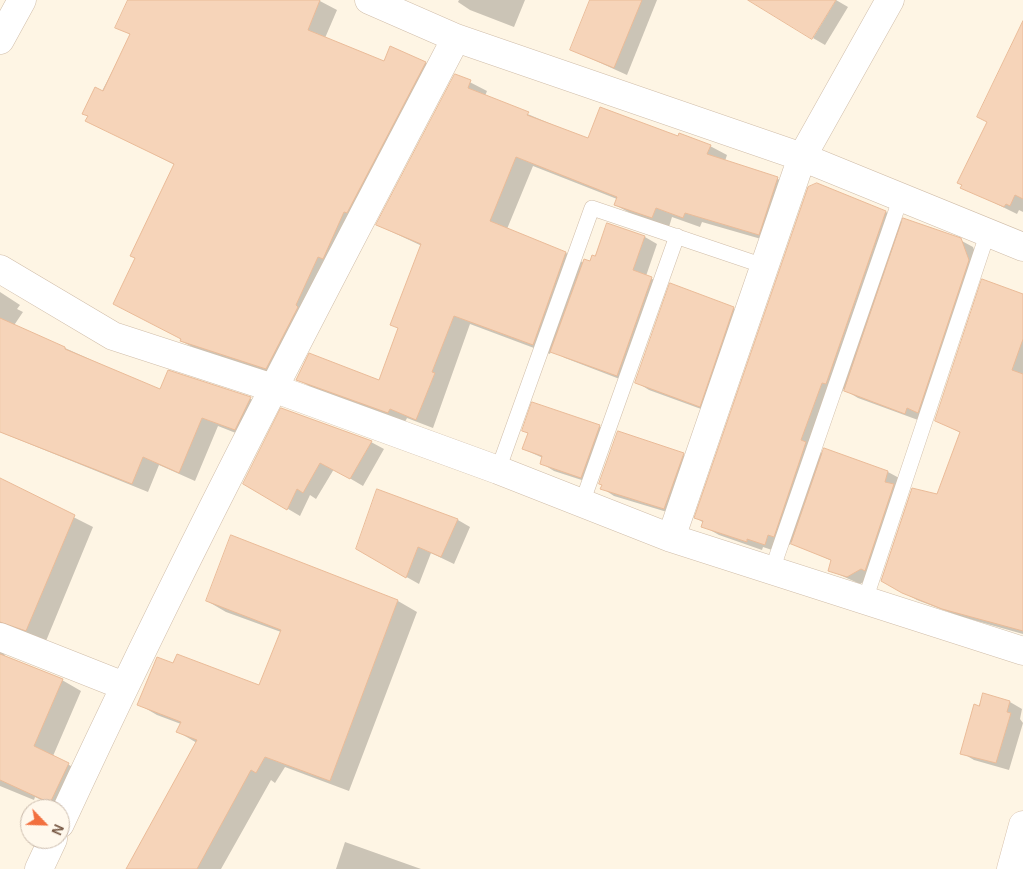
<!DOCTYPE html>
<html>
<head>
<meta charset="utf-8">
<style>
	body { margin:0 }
	#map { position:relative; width:1023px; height:869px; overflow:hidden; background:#fef5e4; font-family:Arial,sans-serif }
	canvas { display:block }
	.north { position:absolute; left:20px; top:799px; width:50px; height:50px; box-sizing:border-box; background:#fff8ec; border:1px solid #c9b9aa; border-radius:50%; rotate:114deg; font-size:14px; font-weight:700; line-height:20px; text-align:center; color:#795b47 }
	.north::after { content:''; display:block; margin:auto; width:18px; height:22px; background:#f2703f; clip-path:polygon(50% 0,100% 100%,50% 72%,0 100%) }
</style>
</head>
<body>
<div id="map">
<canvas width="1023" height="869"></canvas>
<div class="north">N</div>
</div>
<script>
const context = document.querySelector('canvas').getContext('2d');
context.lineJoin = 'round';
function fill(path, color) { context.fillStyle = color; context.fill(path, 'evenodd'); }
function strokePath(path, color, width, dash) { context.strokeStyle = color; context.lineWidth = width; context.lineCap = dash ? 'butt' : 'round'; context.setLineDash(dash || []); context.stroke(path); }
fill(new Path2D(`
	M129 0H318L337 10 325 38 385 63H426L442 72 283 378 198 350 181 341 136 258 175 165 87 120 131 35 117 27Z
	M459 0H525L514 27 470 10 458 2Z
	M592 0H657L627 75 572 50Z
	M836 0 848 7 825 45 813 38Z
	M1023 23V212L1019 210 1017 214 962 187 989 122Z
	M456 75 487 91 485 96 589 140 679 138 710 146 727 155 725 161 778 179 794 188 775 243 702 222 700 227 672 217 669 227 632 214 615 205 617 199 533 166 507 229 566 253 584 263H590L595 258 608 225 645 237 657 244 646 276 665 285 630 383 565 358 551 350 550 354 470 324 433 428 407 418 405 422 314 389 297 379 379 382 399 329 422 246 377 225Z
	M817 184 886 212 903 223 960 240 973 247 981 267 918 420 858 398 843 389 842 393 838 391 816 449 824 454 825 450 888 472 901 479 874 576 860 584 829 570 832 561 791 542 790 545 784 543 781 553 763 547 762 550 719 535 703 526 704 523 696 518Z
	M0 292 20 305 17 309 23 312 0 346Z
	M1023 295V634L959 616 917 600 883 581 938 495 961 433 936 420Z
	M733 308 746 315 712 413 649 390 636 382Z
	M65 348 160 391 168 372 251 399 267 408 251 439 218 426 195 481 159 465 148 492 0 432V410Z
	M599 426 612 434 594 484 554 471 541 463 543 458 523 449 529 434 523 430Z
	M371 442 384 449 363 486 334 469 316 499 310 495 300 516 244 483Z
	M683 455 696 462 677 515 614 496 602 488Z
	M0 480 93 527 46 641 3 651 6 658 62 680 81 691 53 756 87 775 69 813 35 797 34 800 0 786Z
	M378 491 458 520 470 527 454 564 431 553 419 584 357 549Z
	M207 601H398L417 612 349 791 285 767 275 783 271 780 221 869H127L197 743 178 732 181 724 157 715 138 704 174 665 260 687 281 632 226 612Z
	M983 695 1010 702 1022 709 1020 719 1023 723 1009 770 974 760 962 753Z
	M345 842 421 869H336Z`), '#0003');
const building = new Path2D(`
	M128 0H320L308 30 384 61 390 46 426 62 347 213 344 212 323 259 318 257 296 305 298 307 266 369 180 341 181 339 113 304 135 258 130 256 174 164 85 121 88 116 82 114 95 87 103 91 130 34 115 28Z
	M590 0H642L614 68 570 50Z
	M748 0H836L812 39Z
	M1023 21V199L1015 195 1010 206 1006 204 1004 207 960 188 962 185 957 183 987 122 977 117Z
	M455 74 471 80 468 88 529 112 527 115 588 138 600 107 678 136 679 133 711 145 707 154 778 177 759 235 685 213 683 218 656 208 652 218 614 205 617 197 516 157 490 221 566 252 533 345 454 316 432 372 435 373 416 420 390 409 388 413 296 380 309 353 379 380 398 328 390 325 421 244 376 225Z
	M817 183 886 211 826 384 822 383 801 440 806 442 774 537 768 535 765 545 747 539V542L701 527 703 521 694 518 808 187Z
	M903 218 961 238 969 260 918 413 907 408 905 414 844 391Z
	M607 223 645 236 633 270 652 277 617 376 550 352 584 259 590 261 592 255 595 256Z
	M982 279 1023 294V339L1012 370 1023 374V631L942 609 902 593 881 581 912 488 937 494 960 432 935 421Z
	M670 283 734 307 700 407 635 383Z
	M0 318 65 347V349L160 389 168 370 251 397 235 430 202 418 179 473 143 457 132 484 0 432Z
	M532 402 600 425 581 478 540 464 542 456 522 449 528 433 522 431Z
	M281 408 372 441 350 479 320 463 303 493 297 489 287 510 243 484Z
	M618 431 684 453 664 509 600 489 602 485 599 484Z
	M824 448 888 471 885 482 894 484 865 571 861 569 847 577 828 571 831 560 791 544Z
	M0 478 75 515 26 631 0 622Z
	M377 489 458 519 441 557 418 547 406 578 356 549Z
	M231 535 398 600 330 781 265 757 256 773 251 770 197 869H126L197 740 176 732 181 722 137 705 157 657 173 663 177 654 259 685 281 630 206 601Z
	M0 654 63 679 34 746 69 763 50 803 0 780Z
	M983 693 1010 701 1007 712 1011 713 996 763 960 754 974 704 979 706Z`);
fill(building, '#f6d4b9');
strokePath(building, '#eabb98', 1);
const lane = new Path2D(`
	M498 470 592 208 764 266
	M582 503 677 236
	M772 570 901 197
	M865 600 988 232`);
const street = new Path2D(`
	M369 0 456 38 802 157 1023 247
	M0 40 22 0
	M0 269 113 336 273 388 498 470 671 538 1023 651
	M671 538 802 157 890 0
	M0 637 124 686
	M60 824C183 557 320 298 456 38
	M39 869 53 839`);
const secondary = new Path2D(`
	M1011 869 1023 825`);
strokePath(lane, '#d0bda9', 16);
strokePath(street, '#d0bda9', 29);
strokePath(secondary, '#d6bfa9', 29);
strokePath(lane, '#fff', 15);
strokePath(street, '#fff', 28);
strokePath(secondary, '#fff', 28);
</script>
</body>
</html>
